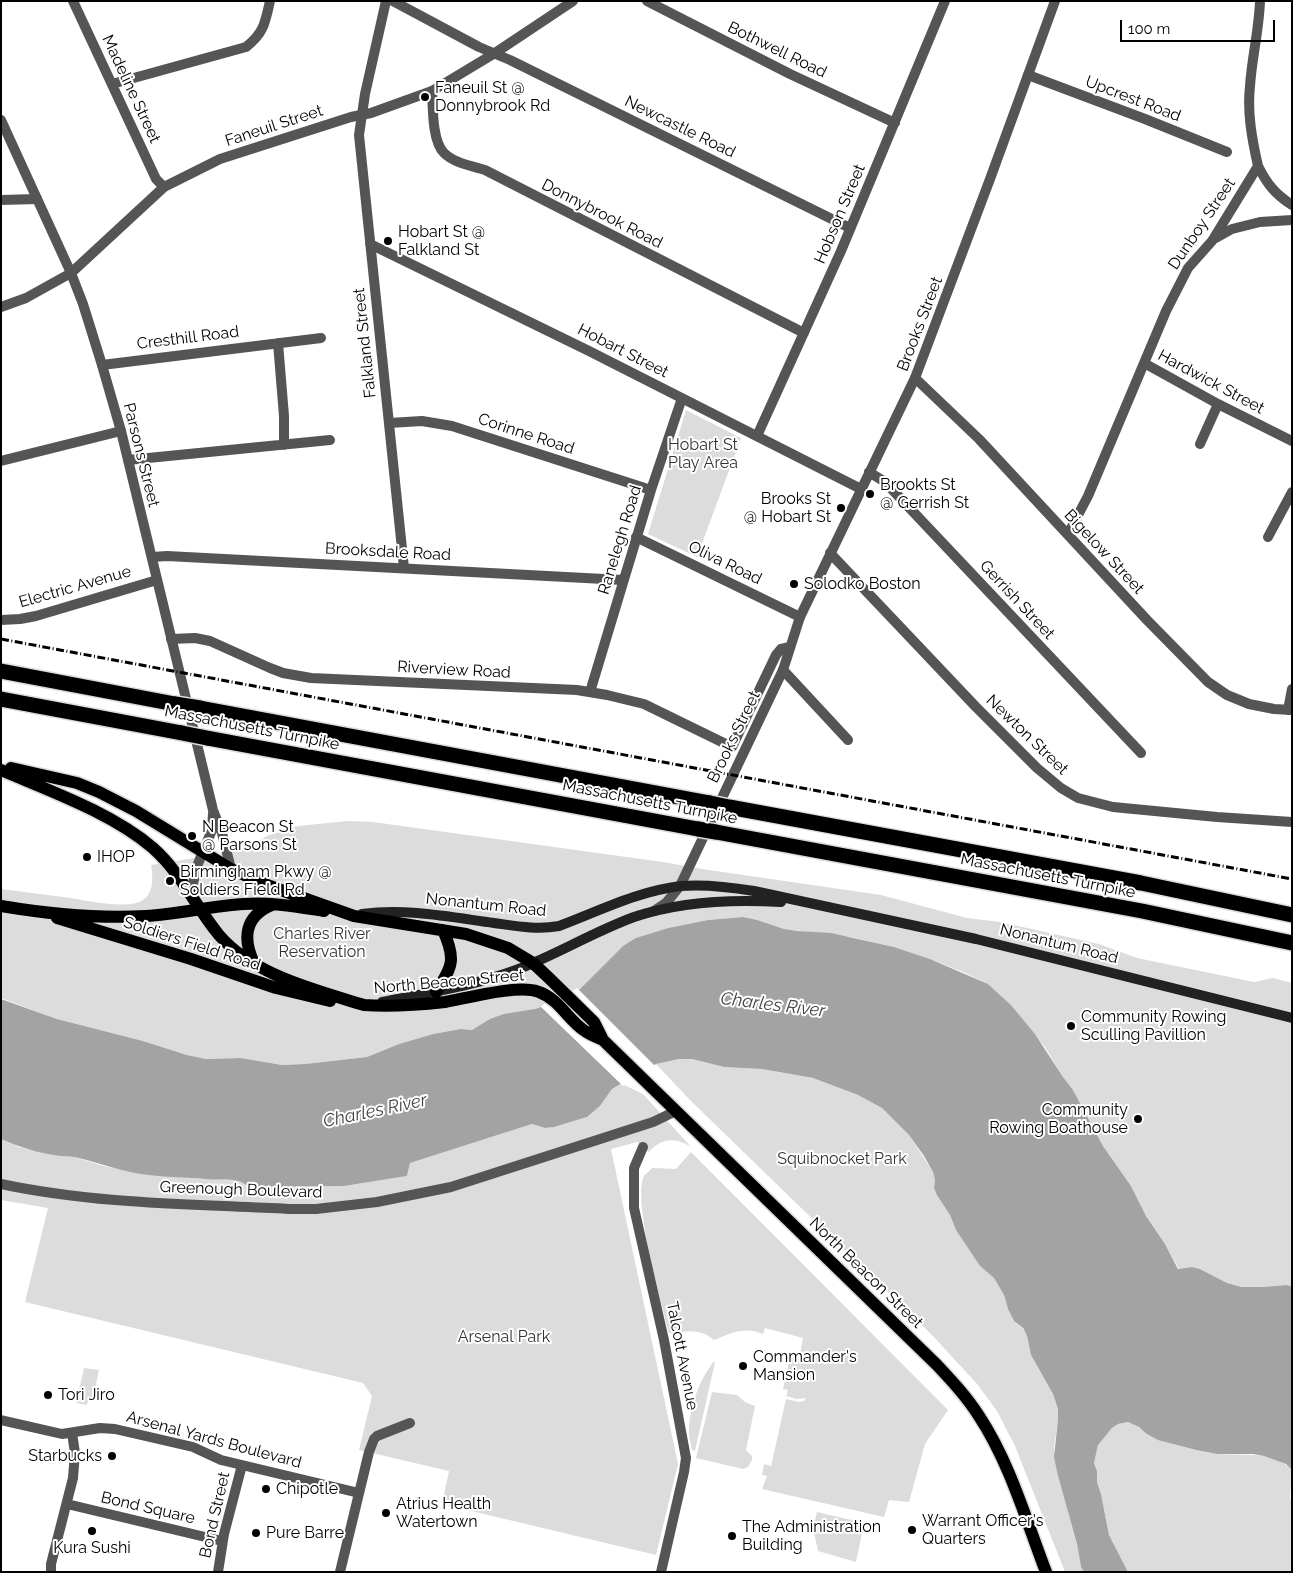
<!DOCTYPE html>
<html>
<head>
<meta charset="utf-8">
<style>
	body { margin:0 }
	#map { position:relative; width:1293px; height:1573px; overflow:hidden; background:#fff; font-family:Raleway,sans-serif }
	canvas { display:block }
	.frame { position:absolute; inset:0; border:2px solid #000; pointer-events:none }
	.scale { position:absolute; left:1120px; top:20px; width:155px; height:22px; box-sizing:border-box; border:2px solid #000; border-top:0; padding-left:6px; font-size:15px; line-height:18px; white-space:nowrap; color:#000; -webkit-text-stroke:4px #fff; paint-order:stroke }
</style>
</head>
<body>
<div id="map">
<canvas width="1293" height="1573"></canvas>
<div class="frame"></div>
<div class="scale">100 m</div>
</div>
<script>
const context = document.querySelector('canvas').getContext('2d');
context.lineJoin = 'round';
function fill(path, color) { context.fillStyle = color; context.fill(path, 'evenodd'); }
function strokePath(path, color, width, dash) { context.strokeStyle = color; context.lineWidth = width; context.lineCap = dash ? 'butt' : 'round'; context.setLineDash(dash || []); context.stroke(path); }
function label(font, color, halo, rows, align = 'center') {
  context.font = font + ' Raleway,sans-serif'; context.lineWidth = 4; context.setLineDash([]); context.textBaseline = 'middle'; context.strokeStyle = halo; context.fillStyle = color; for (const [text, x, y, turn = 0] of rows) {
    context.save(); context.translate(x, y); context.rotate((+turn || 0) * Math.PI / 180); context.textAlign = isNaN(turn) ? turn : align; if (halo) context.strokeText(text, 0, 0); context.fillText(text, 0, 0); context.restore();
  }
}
fill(new Path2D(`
	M686 410 741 438 697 557 648 534Z
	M348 821 373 822 663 862 702 869 881 895 967 918 1000 922 1099 944 1137 958 1254 982 1273 978 1292 983V1286L1286 1285 1263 1287H1243L1227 1283 1200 1269 1192 1267 1179 1269 1165 1244 1146 1216 1131 1186 1103 1146 1073 1090 1063 1077 1045 1047 1011 1005 988 984 963 972 930 959 894 947 851 937 784 929 743 917 708 920 668 928 652 933 623 946 579 990 562 1000 535 1009 520 1012 472 1030 461 1029 433 1034 399 1044 367 1057 305 1064 282 1065 241 1058 206 1059 187 1055 143 1041 57 1019 1 998V889C22 892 42 894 63 897 81 899 127 911 143 900 154 893 153 877 151 865L238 851 267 836 298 826Z
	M679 1059H692L724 1067 762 1069 813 1078 858 1095 882 1108 909 1135 933 1172 935 1180 934 1188 950 1215 956 1230 980 1266 994 1278 1004 1295 1008 1309 1014 1321 1022 1328 1027 1336 1031 1355 1053 1394 1058 1409V1419L1054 1448 1058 1476 1077 1544 1081 1567 1084 1572H1065L1015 1446 997 1411 978 1385 932 1335 691 1101 656 1064Z
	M622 1084 643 1094 691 1147C676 1137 661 1138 649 1152L637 1142 611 1149 678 1464 656 1555 442 1504 449 1471 359 1450 372 1396 363 1383 25 1302 48 1208 1 1200V1139L19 1147 35 1151 62 1156 75 1157 104 1166 143 1174 207 1179 234 1180 243 1182 250 1187 344 1186 407 1176 410 1163 532 1124 545 1128 554 1127 587 1117 600 1106 612 1089Z
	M691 1152 948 1410 925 1444 909 1502 889 1500 884 1517 762 1489 767 1476 762 1475 764 1464 771 1466 786 1399 799 1402 804 1401 806 1398 797 1399 786 1396 788 1390 783 1389 790 1357 799 1359 803 1338 765 1328 763 1334C745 1326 731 1333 714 1340 701 1328 686 1331 669 1333 662 1305 632 1199 644 1176 645 1174 650 1171 652 1168L676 1169Z
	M713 1362H715L695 1451 692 1450C691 1445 690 1440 689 1435 688 1418 694 1397 701 1382 704 1375 709 1369 713 1362Z
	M84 1368 99 1370 94 1394 86 1405 76 1403Z
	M712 1392 737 1395 745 1402 755 1406 746 1450 752 1456V1460L748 1467 743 1469 696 1458Z
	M1128 1422C1145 1429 1154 1439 1173 1444 1187 1448 1203 1452 1218 1454 1243 1456 1273 1450 1292 1470L1290 1497 1292 1504V1572H1128L1109 1535 1101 1494 1097 1482V1471L1094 1463 1098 1445 1112 1428 1118 1424Z
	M817 1512 864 1523 856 1562 818 1551 813 1528Z`), '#dcdcdc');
fill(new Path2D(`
	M743 917 757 920 784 929 798 931 831 933 894 947 930 959 988 984 1011 1005 1035 1034 1063 1077 1073 1090 1103 1146 1131 1186 1146 1216 1165 1244 1178 1269 1192 1267 1200 1269 1227 1283 1242 1287H1263L1286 1285 1292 1286V1470L1286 1464 1264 1456 1253 1454H1217L1196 1450 1158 1440 1147 1434 1139 1427 1128 1422 1118 1424 1112 1428 1098 1445 1094 1463 1097 1471V1482L1101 1494 1109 1535 1128 1572H1084L1081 1567 1077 1544 1058 1476 1054 1457 1058 1419V1409L1053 1394 1031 1355 1027 1336 1023 1328 1014 1321 1008 1309 1004 1295 994 1278 980 1266 956 1230 950 1215 937 1195 934 1188 935 1180 933 1172 924 1156 909 1135 882 1108 858 1095 813 1078 762 1069 724 1067 692 1059H679L656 1064 612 1089 600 1106 587 1117 554 1127 545 1128 532 1124 410 1163 407 1176 344 1186 249 1187C237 1176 221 1181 206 1179 181 1177 155 1177 130 1172 111 1168 93 1161 75 1157 66 1156 57 1156 48 1154 32 1151 17 1146 1 1139V999L57 1019 143 1041 187 1055 206 1059 241 1058 282 1065 305 1064 367 1057 399 1044 433 1034 461 1029 472 1030 490 1019 504 1014 535 1009 562 1000 579 990 623 946 636 938 668 928 708 920Z`), '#a3a3a3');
fill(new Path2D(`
	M577 988 656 1067 623 1086 541 1007 545 1003 561 998Z`), '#fff');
const primary = new Path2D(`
	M11 768 77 783 99 792 136 811 231 869 267 885 354 916 466 934 508 948 533 963 549 978 594 1022 603 1040
	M1 770C50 791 112 813 153 848 182 874 195 906 219 935 253 975 316 990 364 1005 391 1007 418 1005 445 1002 468 998 519 984 539 992 559 999 569 1021 585 1031 591 1035 597 1037 603 1040L937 1365C952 1381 967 1397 979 1416 1010 1463 1026 1520 1046 1572
	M1 906C49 914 98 919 146 916 179 914 211 906 244 904 271 902 298 907 324 911
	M57 918 191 959 276 988 330 1001
	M254 963C242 938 245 916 272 905
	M436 992C453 966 456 959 443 930`);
const motorway = new Path2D(`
	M1 671 175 704
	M1 699 182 733
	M200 708 710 803
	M207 738 698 829
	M729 807 1141 883 1292 915
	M716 832 1142 911 1292 943`);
strokePath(primary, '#dbdbdb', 15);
strokePath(motorway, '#dbdbdb', 18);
strokePath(new Path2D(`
	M73 1 156 179 164 187
	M386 1 365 94 359 135 404 568
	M393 1 479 47 510 60 850 228
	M647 1 790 74 895 123
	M1028 75 1145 119 1227 152
	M112 84 246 47C264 33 265 23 270 1
	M432 91C433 108 432 141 444 153 454 163 472 166 485 170L804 333
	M1258 166C1267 184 1275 194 1292 205
	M1 200 37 199
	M1214 239 1232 229 1260 222 1292 220
	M370 244 589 351 861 489
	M278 343 284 416V445
	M1144 363 1218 404 1292 441
	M102 365 321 338
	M915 378 979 439 1147 620 1208 682 1227 695 1249 704 1274 709 1292 710
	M389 423 422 421 452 426 651 490
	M757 436 841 251 945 1
	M1200 444 1218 404
	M128 460 330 440
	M1 461 121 431
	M869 472 885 482 1141 753
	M1068 534 1088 496 1166 311 1188 268 1212 241 1258 166C1252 139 1247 113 1250 86 1252 57 1259 30 1260 1
	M636 537 800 617
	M1268 537 1292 492
	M830 553 976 707 1037 768 1061 788 1078 798 1113 807 1217 817 1292 822
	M152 557 167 556 623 580
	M1 620 20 619 36 616 157 580
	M171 639 195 638 210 641 270 668 283 673 311 678 577 690 607 695 644 704 732 747 776 655 781 649 790 647
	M783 670 848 740
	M590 692 651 490 682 398
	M1288 710 1292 689
	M643 1147 634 1168V1208L664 1340 686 1458 684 1472 661 1572
	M1 1420 62 1434 100 1428 115 1429 193 1447 221 1460 359 1493
	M67 1504 222 1541
	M51 1572V1564L73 1478 75 1453 72 1433
	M218 1572 224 1534 242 1465
	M340 1572 369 1452 374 1439 377 1436 410 1423`), '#555', 10);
strokePath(new Path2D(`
	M1 120 71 273 83 304 102 365 121 431 213 810 222 833 231 869
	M1 307 26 298 71 273 164 187 220 159 351 117 371 113 432 91 495 53 573 1
	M192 895 195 871 212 830 213 813
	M654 911 666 903 680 886 783 670 800 617 915 378 990 179 1055 1
	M1 1184C95 1204 193 1204 288 1209H316L377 1202 451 1187 653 1122 676 1111`), '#555', 10);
strokePath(new Path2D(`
	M362 914C406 908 450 917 494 923 516 926 537 930 559 926 599 911 638 891 681 886 705 884 730 887 754 891L976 939 1292 1018
	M382 1002C427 993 473 986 516 970 556 955 593 932 634 917 681 901 731 899 781 902`), '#222', 10);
strokePath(primary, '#000', 12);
strokePath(motorway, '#000', 15);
strokePath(new Path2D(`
	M1 639 1292 879`), '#000', 3, [8, 2.5, 1, 2.5]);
const motorwayBridge = new Path2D(`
	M175 704 200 708
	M182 733 207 738
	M710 803 729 807
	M698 829 716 832`);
strokePath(motorwayBridge, '#dbdbdb', 18, []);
strokePath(motorwayBridge, '#000', 15);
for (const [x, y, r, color] of [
	[425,97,5,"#000"],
	[388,241,5,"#000"],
	[870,494,5,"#000"],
	[841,508,5,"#000"],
	[794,584,5,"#000"],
	[192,836,5,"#000"],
	[87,857,5,"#000"],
	[170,881,5,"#000"],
	[1071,1026,5,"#000"],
	[1138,1119,5,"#000"],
	[743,1366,5,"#000"],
	[48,1395,5,"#000"],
	[112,1456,5,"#000"],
	[266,1489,5,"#000"],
	[386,1513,5,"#000"],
	[912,1530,5,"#000"],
	[92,1531,5,"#000"],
	[256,1533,5,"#000"],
	[732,1536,5,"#000"]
]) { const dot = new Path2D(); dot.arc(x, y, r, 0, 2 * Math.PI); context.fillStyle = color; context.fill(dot); strokePath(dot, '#fff', 2); }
label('16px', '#000', '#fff', [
	["Bothwell Road",777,50,26],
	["Madeline Street",131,89,65],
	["Upcrest Road",1133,99,21],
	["Faneuil Street",274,126,-18],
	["Newcastle Road",680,127,26],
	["Donnybrook Road",602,214,27],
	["Hobson Street",840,214,-67],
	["Dunboy Street",1202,224,-56],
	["Brooks Street",920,324,-69],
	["Cresthill Road",188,338,-7],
	["Falkland Street",365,343,-96],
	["Hobart Street",623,351,27],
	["Hardwick Street",1211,382,28],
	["Corinne Road",526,434,18],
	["Parsons Street",141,455,76],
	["Ranelegh Road",620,540,-73],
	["Brooksdale Road",388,552,3],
	["Bigelow Street",1104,552,47],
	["Oliva Road",725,563,26],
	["Electric Avenue",75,587,-16],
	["Gerrish Street",1017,600,47],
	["Riverview Road",454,670,3],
	["Massachusetts Turnpike",252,728,11],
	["Newton Street",1027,735,44],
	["Brooks Street",734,737,-64],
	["Massachusetts Turnpike",650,802,11],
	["Massachusetts Turnpike",1048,876,11],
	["Nonantum Road",486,905,6],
	["Soldiers Field Road",192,944,18],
	["Nonantum Road",1059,944,14],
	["North Beacon Street",449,982,-5],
	["Greenough Boulevard",241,1190,2],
	["North Beacon Street",866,1273,44],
	["Talcott Avenue",682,1356,79],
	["Arsenal Yards Boulevard",214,1440,15],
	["Bond Square",148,1508,13],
	["Bond Street",215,1515,-77]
]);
label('16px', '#000', '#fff', [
	["Faneuil St @",435,88],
	["Donnybrook Rd",435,106],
	["Hobart St @",398,232],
	["Falkland St",398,250],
	["Brookts St",880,485],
	["@ Gerrish St",880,503],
	["Brooks St",831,499,"right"],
	["@ Hobart St",831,517,"right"],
	["Solodko Boston",804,584],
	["N Beacon St",202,827],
	["@ Parsons St",202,845],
	["IHOP",97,857],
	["Birmingham Pkwy @",180,872],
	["Soldiers Field Rd",180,890],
	["Community Rowing",1081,1017],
	["Sculling Pavillion",1081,1035],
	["Community",1128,1110,"right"],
	["Rowing Boathouse",1128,1128,"right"],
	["Commander's",753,1357],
	["Mansion",753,1375],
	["Tori Jiro",58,1395],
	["Starbucks",102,1456,"right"],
	["Chipotle",276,1489],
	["Atrius Health",396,1504],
	["Watertown",396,1522],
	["Warrant Officer's",922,1521],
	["Quarters",922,1539],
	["The Administration",742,1527],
	["Building",742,1545],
	["Pure Barre",266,1533],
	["Kura Sushi",92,1548,"center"]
], 'left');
label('16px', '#333', '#fff', [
	["Hobart St",703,445],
	["Play Area",703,463],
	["Charles River",322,934],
	["Reservation",322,952],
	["Squibnocket Park",842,1159],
	["Arsenal Park",504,1337]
]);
label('italic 18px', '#444', '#fff', [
	["Charles River",773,1005,7],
	["Charles River",375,1111,-12]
]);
</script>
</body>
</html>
